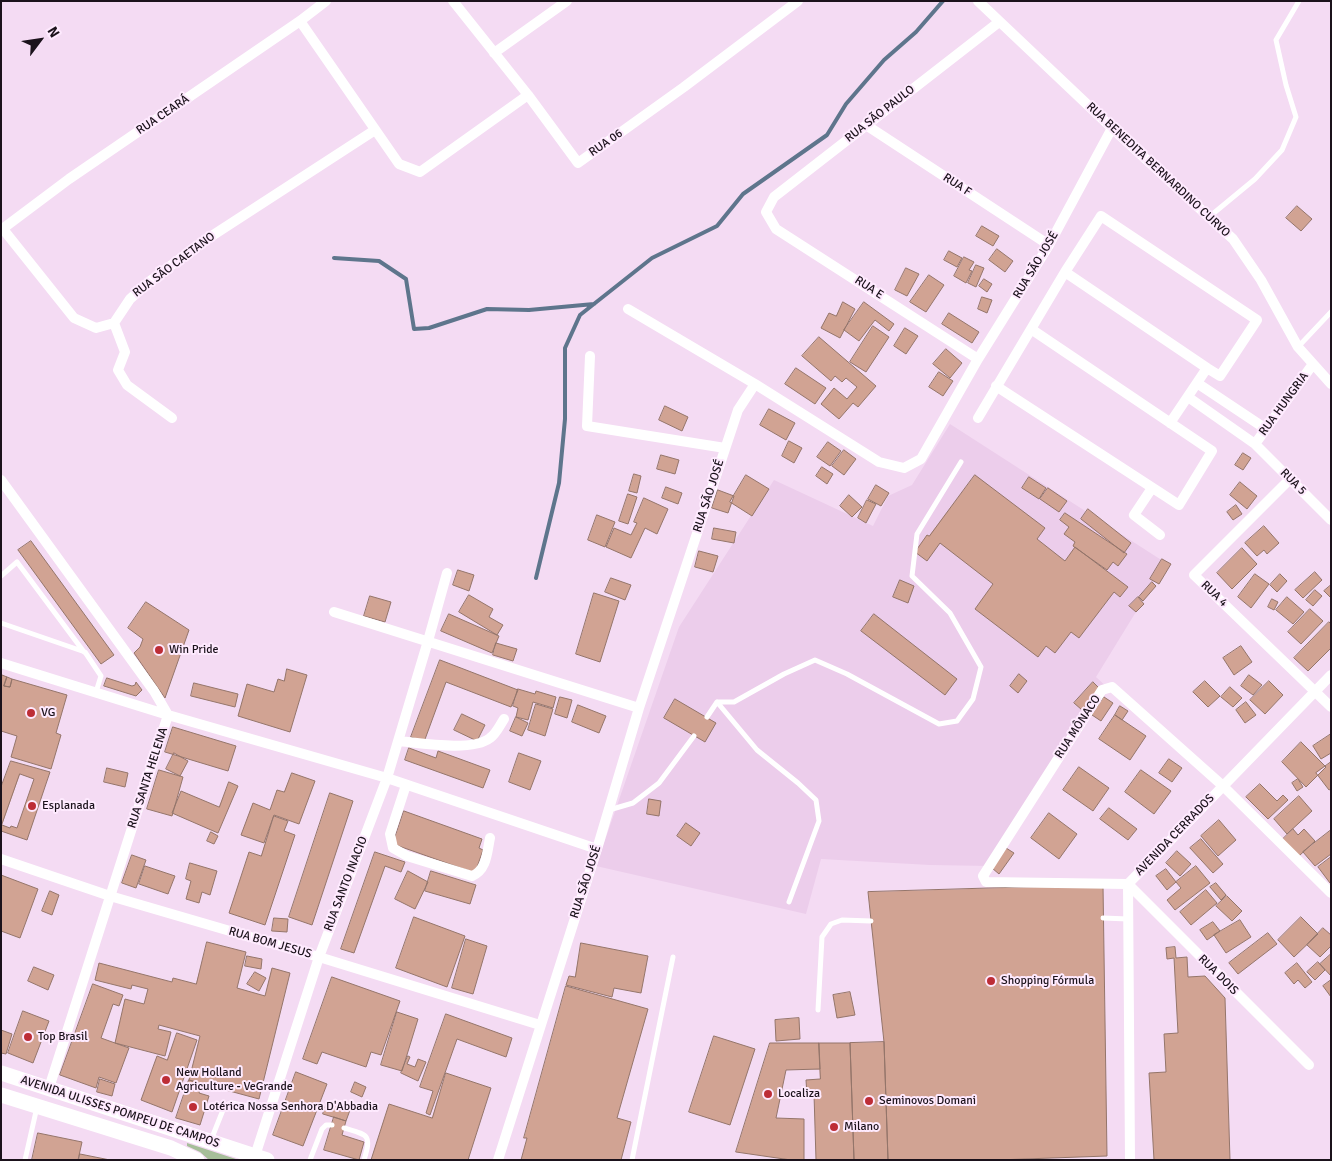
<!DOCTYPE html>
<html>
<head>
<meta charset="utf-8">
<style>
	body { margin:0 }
	#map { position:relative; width:1332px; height:1161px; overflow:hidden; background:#f4dbf3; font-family:Signika,sans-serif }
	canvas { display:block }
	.frame { position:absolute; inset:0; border:2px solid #1b121b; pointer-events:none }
	.north { position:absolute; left:15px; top:15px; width:50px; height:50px; -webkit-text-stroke:4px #feeafe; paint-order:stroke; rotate:59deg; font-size:14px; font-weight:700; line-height:20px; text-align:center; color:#1b121b }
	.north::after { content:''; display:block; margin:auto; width:18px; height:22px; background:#1b121b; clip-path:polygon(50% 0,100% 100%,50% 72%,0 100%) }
</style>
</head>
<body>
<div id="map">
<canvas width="1332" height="1161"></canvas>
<div class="frame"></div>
<div class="north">N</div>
</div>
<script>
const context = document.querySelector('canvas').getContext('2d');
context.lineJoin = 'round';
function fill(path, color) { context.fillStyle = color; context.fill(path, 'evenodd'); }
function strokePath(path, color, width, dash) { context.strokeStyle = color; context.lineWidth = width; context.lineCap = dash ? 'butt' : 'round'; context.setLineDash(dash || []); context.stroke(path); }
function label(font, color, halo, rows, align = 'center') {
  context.font = font + ' Signika,sans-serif'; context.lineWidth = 4; context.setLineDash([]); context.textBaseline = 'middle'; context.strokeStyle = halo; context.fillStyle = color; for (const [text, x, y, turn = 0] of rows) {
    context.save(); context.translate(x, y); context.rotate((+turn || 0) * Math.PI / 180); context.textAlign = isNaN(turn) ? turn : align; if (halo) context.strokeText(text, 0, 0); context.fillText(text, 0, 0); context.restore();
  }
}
fill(new Path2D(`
	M950 424 1166 563 1096 677 1109 689 990 866 930 865 821 859 806 914 596 866 679 627 774 480 873 526 888 496 912 485Z`), '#eccdeb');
fill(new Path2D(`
	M187 1143 239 1160H209L200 1152 187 1146Z`), '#a6be99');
strokePath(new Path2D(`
	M334 258 379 261 406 279 414 329 429 328 487 309 529 310 594 304
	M536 578 559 483 565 419V348L580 315 652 258 717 226 743 194 827 135 846 104 884 60 916 32 943 1`), '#5e758c', 4);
const building = new Path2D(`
	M1297 206 1312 219 1301 231 1286 218Z
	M982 226 999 236 993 246 976 236Z
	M997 249 1013 261 1005 272 989 260Z
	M949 251 962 258 957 267 944 260Z
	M964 257 974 262 969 270 972 271 966 283 954 276Z
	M976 265 984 268 976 287 968 283Z
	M906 268 919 274 907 296 895 290Z
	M929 275 944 285 926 312 910 302Z
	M984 279 992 284 987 292 979 286Z
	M982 297 992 300 987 313 978 309Z
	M843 302 855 309 840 338 821 328 829 313 836 316Z
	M864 302 894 324 889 331 875 320 859 341 844 330Z
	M949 313 979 332 972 343 942 324Z
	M873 326 889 337 866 372 850 362Z
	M905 328 918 336 906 354 894 346Z
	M819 337 876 386 858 407 853 403 839 419 821 404 834 388 847 399 857 387 846 378 842 382 835 376 831 381 802 356Z
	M946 349 962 363 950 378 933 364Z
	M796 368 826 388 815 404 785 384Z
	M939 372 953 381 943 396 929 387Z
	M665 406 688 417 682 431 659 420Z
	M769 409 795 423 786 440 760 425Z
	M789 441 802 448 794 463 782 456Z
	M828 442 841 451 830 466 817 457Z
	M844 450 856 459 844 475 832 466Z
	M1243 453 1251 458 1243 470 1235 465Z
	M661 455 679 460 675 474 657 469Z
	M822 467 833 474 827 484 816 476Z
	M634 474 641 476 637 493 629 491Z
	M746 475 769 489 752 516 730 502Z
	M975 475 1045 528 1037 539 1065 561 1075 547 1128 587 1120 597 1114 592 1079 638 1071 632 1055 653 1046 646 1038 657 975 609 993 584 940 543 927 561 915 552 927 535 929 536Z
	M1029 477 1046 488 1039 499 1022 488Z
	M1240 482 1257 496 1247 509 1230 495Z
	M876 485 889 493 881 506 868 499Z
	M666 487 682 493 678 504 662 498Z
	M1048 488 1067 501 1059 512 1040 499Z
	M718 490 734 496 728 513 712 508Z
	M628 494 637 497 628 524 619 521Z
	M849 495 862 507 852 517 840 506Z
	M644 498 668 509 657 534 645 528 631 558 606 547 614 528 631 535 637 523 634 522Z
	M867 500 876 504 866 523 858 518Z
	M1236 505 1242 514 1233 520 1227 512Z
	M1088 509 1131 543 1124 553 1081 519Z
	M1065 513 1127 554 1118 566 1113 562 1107 570 1073 546 1075 542 1064 534 1069 527 1060 520Z
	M597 515 615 522 605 547 588 540Z
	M1264 526 1279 543 1267 554 1264 550 1257 556 1245 543Z
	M714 528 736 532 734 543 712 539Z
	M31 541 114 655 101 664 18 550Z
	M1242 548 1257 564 1232 589 1217 573Z
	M699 551 718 556 713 572 695 567Z
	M1162 559 1171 564 1159 584 1150 579Z
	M458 570 474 575 469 591 453 585Z
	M1315 572 1322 580 1303 598 1295 590Z
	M1255 574 1269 584 1251 608 1238 597Z
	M1280 574 1287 581 1277 592 1270 585Z
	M611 578 631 585 625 600 605 592Z
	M900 580 914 586 908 603 893 597Z
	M1152 582 1156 586 1143 601 1139 597Z
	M1331 585V598L1324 591Z
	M1315 590 1322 596 1313 606 1306 600Z
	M594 593 619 601 600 662 576 654Z
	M469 595 493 609 489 617 503 625 497 635 459 612Z
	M370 596 391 602 385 622 364 616Z
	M1138 597 1144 604 1136 612 1129 606Z
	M1287 597 1304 612 1293 624 1276 610Z
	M1272 599 1278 602 1274 610 1268 607Z
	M146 602 189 630 165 698 134 653 140 647 143 639 128 628Z
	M1310 609 1323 621 1301 644 1288 632Z
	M449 614 499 636 492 653 441 631Z
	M874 614 957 679 945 695 861 631Z
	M1329 622 1331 624V648L1308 671 1294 658Z
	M496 643 517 649 513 661 493 655Z
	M1241 646 1252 662 1234 675 1223 658Z
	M440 660 518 690 511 707 446 682 424 742 411 737Z
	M287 669 307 675 290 732 238 716 247 684 274 692 278 679 284 681Z
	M1019 674 1027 681 1018 693 1010 686Z
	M2 675 7 677 4 686 10 687 12 679 67 695 56 733 61 735 51 769 11 757 17 736 1 731Z
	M1249 675 1262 685 1253 695 1241 686Z
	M7 677 12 679 10 687 4 686Z
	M107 678 132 686 135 685 136 682 142 690 136 696 104 686Z
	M1205 681 1220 696 1208 707 1193 692Z
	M1269 681 1283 695 1265 714 1250 700Z
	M1093 682 1100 689 1082 710 1074 703Z
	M194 683 238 694 235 707 191 696Z
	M1230 687 1242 698 1233 707 1221 697Z
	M518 689 535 694 536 691 556 697 553 708 533 702 528 720 516 717 518 708 513 706Z
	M560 697 572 700 567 718 555 714Z
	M1104 697 1113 703 1101 721 1092 715Z
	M675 699 716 723 705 742 664 718Z
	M1246 702 1256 715 1245 723 1236 710Z
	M536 704 553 709 545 736 528 730Z
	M578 705 606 716 599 733 572 722Z
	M1120 706 1128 711 1122 720 1115 715Z
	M462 714 485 725 477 741 454 730Z
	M1115 715 1146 736 1130 760 1099 739Z
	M516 717 528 723 522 736 510 731Z
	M173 727 236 746 228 771 165 752Z
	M1331 734V753L1321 759 1313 746Z
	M1301 742 1326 767 1306 787 1282 762Z
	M409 748 436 758 438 751 490 770 483 788 405 760Z
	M174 753 188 761 180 776 166 769Z
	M519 753 541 761 530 790 509 782Z
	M1169 759 1182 768 1172 782 1159 773Z
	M11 761 50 772 27 840 1 831V787ZM20 774 34 779 17 828 11 826 10 828 2 825Z
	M1331 762V789L1329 790 1316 773Z
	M1079 767 1109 788 1093 811 1063 790Z
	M107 768 128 773 125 787 104 782Z
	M159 770 183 777 172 816 147 809Z
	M1141 770 1171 791 1154 814 1125 792Z
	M292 773 315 781 299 824 274 815 264 843 241 835 253 803 270 810 277 790 284 792Z
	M1298 779 1303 787 1297 791 1292 783Z
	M229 782 238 786 218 833 172 813 181 791 219 807Z
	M1260 784 1277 801 1283 795 1288 800 1268 819 1246 797Z
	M330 793 353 801 312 925 289 917Z
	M1299 796 1312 811 1287 834 1274 819Z
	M649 799 661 801 659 816 647 814Z
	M1109 808 1137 829 1128 840 1100 819Z
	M404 811 482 839 479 848 483 850 475 873 393 844Z
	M1049 813 1077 834 1059 859 1031 838Z
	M274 816 288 821 284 831 295 835 265 925 229 913 249 852 261 856Z
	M1219 820 1236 840 1218 856 1201 836Z
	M686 823 700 833 691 846 677 836Z
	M1293 829 1298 835 1304 829 1315 841 1299 856 1282 840Z
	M1331 830V854L1315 866 1303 852Z
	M211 832 218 836 214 844 207 841Z
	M1201 839 1223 864 1213 873 1190 848Z
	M1006 848 1014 853 999 874 992 868Z
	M1177 851 1191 864 1180 876 1166 863Z
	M375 852 405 862 401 872 385 866 354 953 341 949Z
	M132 855 146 860 136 888 122 883Z
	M1331 857V883H1330L1318 867Z
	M190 863 217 871 210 895 202 892 199 903 186 899 191 881 186 879Z
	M145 866 175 876 168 894 139 884Z
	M1196 866 1210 883 1175 910 1167 900 1181 888 1176 882Z
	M1166 869 1176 882 1167 890 1156 876Z
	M408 871 428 882 415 909 395 899Z
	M431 871 476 885 470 904 425 891Z
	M1 875 38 889 20 938 1 931Z
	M1216 883 1226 895 1221 900 1210 887Z
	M1103 885 1107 1156 997 1160H888L884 1042 868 892Z
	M1206 890 1217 903 1191 925 1180 912Z
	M50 891 59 895 52 915 42 911Z
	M1227 896 1242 911 1232 921 1216 906Z
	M414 917 465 936 447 987 396 968Z
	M1301 917 1318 934 1294 957 1278 940Z
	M274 918 288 919 287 932 272 931Z
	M1240 920 1251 937 1226 953 1214 935Z
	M1213 922 1220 931 1207 940 1200 930Z
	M1323 928 1331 935V946L1320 957 1307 945Z
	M1268 933 1277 944 1238 974 1229 963Z
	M466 939 487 946 473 994 452 988Z
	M207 942 246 952 237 988 265 996 272 968 290 973 259 1099 189 1080 200 1036 159 1025 158 1029 171 1032 165 1056 115 1043 125 999 144 1004 148 989 132 985 131 989 95 980 99 963 172 982 173 978 196 984Z
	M581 943 648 956 641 993 614 988 612 997 566 985 569 976 575 977Z
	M1175 947 1176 958 1187 957 1188 977 1205 976 1225 998 1230 1160H1154L1149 1073 1166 1072 1164 1034 1178 1033 1174 958 1167 959 1166 948Z
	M1331 954V976L1320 964Z
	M247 956 262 959 261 969 245 966Z
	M1318 962 1325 970 1315 980 1307 972Z
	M1297 963 1312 982 1305 988 1298 980 1294 984 1285 973Z
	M34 967 54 975 48 990 28 981Z
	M255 972 266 978 259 991 247 984Z
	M332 977 400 1001 381 1055 371 1052 366 1067 322 1052 317 1064 303 1059Z
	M1331 980V997L1323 986Z
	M93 984 123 995 119 1006 113 1004 101 1038 129 1048 116 1083 99 1077 96 1088 60 1075Z
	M566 986 648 1009 617 1118 631 1122 621 1160H521L527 1138H524Z
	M850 992 855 1015 837 1018 833 995Z
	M23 1011 49 1021 33 1063 8 1053Z
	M397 1012 418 1019 402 1071 381 1065Z
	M446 1014 512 1038 506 1057 457 1039 430 1115 426 1113 433 1091 420 1087Z
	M799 1018 800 1039 776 1041 775 1020Z
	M1 1030 12 1034 6 1054 1 1053Z
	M177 1033 197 1040 172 1112 141 1100 157 1056 167 1060Z
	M714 1036 755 1049 730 1125 689 1112Z
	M884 1042 888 1160H854L850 1043Z
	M770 1043H819L820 1069 786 1070 776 1118 804 1119V1160H791L736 1152Z
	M819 1043H850L854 1160H816L814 1094 807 1095 806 1080 820 1079Z
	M408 1056 410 1057 407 1064 415 1067 418 1059 426 1062 418 1081 401 1073Z
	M296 1072 327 1084 303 1146 273 1135Z
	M446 1073 491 1088 468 1160H371L389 1104 432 1118Z
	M100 1079 115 1084 112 1096 97 1092Z
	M189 1080 202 1084 199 1093 209 1096 200 1125 176 1118Z
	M355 1082 366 1087 362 1097 351 1092Z
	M327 1102 350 1110 346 1121 323 1114Z
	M334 1117 346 1121 342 1135 364 1142 359 1160 324 1150Z
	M38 1133 82 1142 78 1160H32Z
	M80 1154 110 1160H79Z`);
fill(building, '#d1a393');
strokePath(building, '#94756a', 1);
strokePath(new Path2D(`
	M1209 217 1255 179 1282 150 1296 117 1286 85 1276 40 1299 1
	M1298 347 1331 312
	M1 576 17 562 84 652
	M1 623 85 652 101 676 96 692
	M717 702 757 750 798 783 816 800 819 821 789 902
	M707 717 717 702H734L784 674 815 660 847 674 939 724 957 721 973 699 981 667 950 613 912 576 917 534 961 462
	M609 810 633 803 659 783 694 736
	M1103 918 1128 919
	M818 1010 822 937 831 924 842 920 871 921
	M344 1128C368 1135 372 1134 364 1160
	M211 1140 225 1105 231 1103 269 1110
	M25 1160 37 1107
	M310 1160 322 1129 326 1125H332
	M632 1160 673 957`), '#fff', 5);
strokePath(new Path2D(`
	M453 1 528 95 578 163 684 87 798 1
	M978 1 1112 128 1233 239 1261 280 1298 347 1331 384
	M300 21 399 164 420 172 528 95
	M494 53 567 1
	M866 125 1049 245
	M3 229 74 318 96 328 114 323 130 299 150 281 204 241 375 130
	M1 230 69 179 300 21 326 1
	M1065 272 1207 368
	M628 309 755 384
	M114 323 125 352 118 370 127 385 172 418
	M590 356 587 426 725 448
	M978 359 776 229 766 212 774 197 999 22
	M1197 383 1266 429
	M996 386 1179 505 1212 451 1031 329
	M1188 397 1255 444 1331 520
	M978 418 1065 272 1101 216 1257 320 1220 376 1207 368 1170 423
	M1255 444 1313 364
	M1290 479 1194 575 1331 707
	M1 480 154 691 168 715 49 1088
	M1152 488 1134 515 1160 535
	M334 612 639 708
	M1 663 168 715 387 778 597 849
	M398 741C420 743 473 752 490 738 496 734 500 725 504 719
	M406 785 390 834 393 848 407 856 472 876C487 870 487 852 490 838
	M1 859 110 896 319 957 540 1025
	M1309 1065 1128 884 986 882 983 876 1102 690 1112 687 1223 786 1331 893
	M255 1156 319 957 387 778 428 641 447 573
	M498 1160 597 849 639 708 738 410 755 384 879 462 904 468 921 459 978 359 1049 245 1112 128
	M1130 1160 1128 884 1331 675`), '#fff', 10);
strokePath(new Path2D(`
	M1 1073 267 1160
	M1 1095 171 1148 197 1160`), '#fff', 15);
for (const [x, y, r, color] of [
	[159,650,5,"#bd2d36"],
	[31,713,5,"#bd2d36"],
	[32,806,5,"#bd2d36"],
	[991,981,5,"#bd2d36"],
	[28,1037,5,"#bd2d36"],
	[166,1080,5,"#bd2d36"],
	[768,1094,5,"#bd2d36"],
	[869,1101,5,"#bd2d36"],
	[193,1107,5,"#bd2d36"],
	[834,1127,5,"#bd2d36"]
]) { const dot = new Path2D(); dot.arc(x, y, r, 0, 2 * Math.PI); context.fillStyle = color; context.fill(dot); strokePath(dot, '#feeafe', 2); }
label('12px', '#1b121b', '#feeafe', [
	["RUA SÃO PAULO",880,114,-38],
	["RUA CEARÁ",163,115,-34],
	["RUA 06",606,143,-35],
	["RUA BENEDITA BERNARDINO CURVO",1158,170,43],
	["RUA F",957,185,33],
	["RUA SÃO CAETANO",174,265,-37],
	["RUA SÃO JOSÉ",1036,265,-59],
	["RUA E",869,288,33],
	["RUA HUNGRIA",1284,404,-54],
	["RUA 5",1293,482,45],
	["RUA SÃO JOSÉ",709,496,-72],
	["RUA 4",1214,594,44],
	["RUA MÔNACO",1078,727,-57],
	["RUA SANTA HELENA",148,778,-72],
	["AVENIDA CERRADOS",1175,835,-46],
	["RUA SÃO JOSÉ",586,882,-72],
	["RUA SANTO INACIO",346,884,-69],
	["RUA BOM JESUS",270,943,16],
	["RUA DOIS",1218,975,45],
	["AVENIDA ULISSES POMPEU DE CAMPOS",120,1112,18]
]);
label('12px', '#1b121b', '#feeafe', [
	["Win Pride",169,650],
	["VG",41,713],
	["Esplanada",42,806],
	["Shopping Fórmula",1001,981],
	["Top Brasil",38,1037],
	["New Holland",176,1073],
	["Agriculture - VeGrande",176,1087],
	["Localiza",778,1094],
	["Seminovos Domani",879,1101],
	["Lotérica Nossa Senhora D'Abbadia",203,1107],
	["Milano",844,1127]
], 'left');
</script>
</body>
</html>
